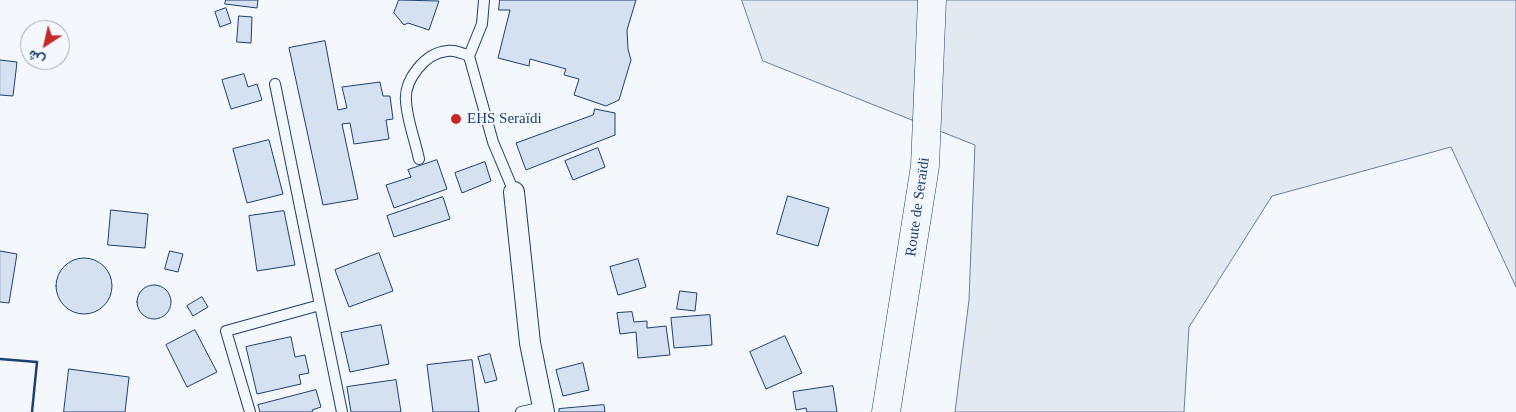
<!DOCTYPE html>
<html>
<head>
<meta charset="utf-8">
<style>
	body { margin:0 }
	#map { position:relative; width:1516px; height:412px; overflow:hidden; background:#f4f7fb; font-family:Georgia,Vazirmatn,serif }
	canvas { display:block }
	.north { position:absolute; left:20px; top:20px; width:50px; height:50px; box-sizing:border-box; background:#f4f7fb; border:1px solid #9eadc5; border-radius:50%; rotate:215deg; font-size:14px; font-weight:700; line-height:20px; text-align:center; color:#1d3f73 }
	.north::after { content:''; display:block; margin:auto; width:18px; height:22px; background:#c62828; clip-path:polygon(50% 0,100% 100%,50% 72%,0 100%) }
</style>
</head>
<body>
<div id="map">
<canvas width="1516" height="412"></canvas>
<div class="north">ش</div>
</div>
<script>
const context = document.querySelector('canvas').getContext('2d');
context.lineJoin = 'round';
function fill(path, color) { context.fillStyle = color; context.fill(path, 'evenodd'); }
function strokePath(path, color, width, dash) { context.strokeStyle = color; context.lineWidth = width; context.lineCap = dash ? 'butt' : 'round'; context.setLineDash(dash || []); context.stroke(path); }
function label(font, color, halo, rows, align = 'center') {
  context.font = font + ' Georgia,serif'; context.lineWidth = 4; context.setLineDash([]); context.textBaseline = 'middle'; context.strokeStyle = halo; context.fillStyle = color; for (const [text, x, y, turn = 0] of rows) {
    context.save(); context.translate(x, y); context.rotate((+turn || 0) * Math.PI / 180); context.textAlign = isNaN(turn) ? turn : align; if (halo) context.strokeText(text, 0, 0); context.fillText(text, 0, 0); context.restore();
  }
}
const green = new Path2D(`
	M742 0H1516V287L1451 147 1272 196 1189 327 1184 412H955L969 300 975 145 763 61Z`);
fill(green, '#e3e9f0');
strokePath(green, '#687fa3', 1);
const building = new Path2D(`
	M226 0H258L257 8 225 4Z
	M399 0 439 1 429 30 408 23 404 25 394 13Z
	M500 0H636L627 30 628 49 631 60 619 100 606 106 574 95 579 79 564 75 566 69 530 59 529 66 498 58 510 10H499Z
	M226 8 231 23 220 27 215 12Z
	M239 16 252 17 251 43 237 42Z
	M325 41 338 110 347 108 342 87 380 82 383 96H390L393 119 386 120 389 139 354 144 350 123 342 124 358 199 323 205 289 48Z
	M0 60 17 62 13 96 0 95Z
	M244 74 248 87 257 84 262 100 231 109 222 80Z
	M595 109 615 113V135L526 170 516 143 593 115Z
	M269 140 283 194 247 203 233 149Z
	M598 148 605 167 573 180 565 161Z
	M437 160 447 189 394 208 386 185 411 177 408 170Z
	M485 162 491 181 462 193 455 173Z
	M788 196 829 208 818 246 777 234Z
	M443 197 450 219 394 237 387 216Z
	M111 210 148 214 145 248 108 245Z
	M284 211 295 265 257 271 249 216Z
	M0 251 17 254 9 303 0 302Z
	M170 251 183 254 178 272 165 269Z
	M379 253 393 291 349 307 335 270Z
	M56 286a28 28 0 1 1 56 0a28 28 0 1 1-56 0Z
	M638 259 646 287 618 295 610 267Z
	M137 302a17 17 0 1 1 34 0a17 17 0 1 1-34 0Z
	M680 291 697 293 695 311 677 309Z
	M202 297 208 307 193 316 187 306Z
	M632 312 634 322 647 321V328L666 326 670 355 638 358 636 332 620 334 617 313Z
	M710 315 712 345 674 348 671 318Z
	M381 325 389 364 350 372 341 333Z
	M195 330 217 372 187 387 166 345Z
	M785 336 802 373 766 389 750 352Z
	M291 337 295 357 305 355 309 373 299 375 301 384 257 394 246 347Z
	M490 354 497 380 485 383 478 357Z
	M472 360 479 412H433L427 365Z
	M583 363 589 390 563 396 556 370Z
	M69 369 129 377 125 412H64Z
	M396 380 401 412H351L347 387Z
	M833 386 837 412H807L806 408 796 410 793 392Z
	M316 390 321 407 312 410 313 412H260L258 405Z
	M604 405 605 412H559V409Z`);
fill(building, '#d5e0f0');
strokePath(building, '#1d3f73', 1);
const service = new Path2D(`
	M484 0 482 24 469 56 493 142 514 192
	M275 84 320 305
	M419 159C415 140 407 120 406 101 404 80 425 53 447 51 455 50 462 53 469 56
	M250 412 226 331 320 305 342 412
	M521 412 543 407`);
const minor = new Path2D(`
	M514 192 530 343 544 412`);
const secondary = new Path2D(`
	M886 412 925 166 932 0`);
strokePath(service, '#1d3f73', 12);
strokePath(minor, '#1d3f73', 22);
strokePath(secondary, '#1d3f73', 29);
strokePath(service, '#f4f7fb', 10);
strokePath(minor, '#f4f7fb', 20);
strokePath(secondary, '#f4f7fb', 28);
strokePath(new Path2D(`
	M0 359 37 362 32 412`), '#1d3f73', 2.5);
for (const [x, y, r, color] of [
	[456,119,6,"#c62828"]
]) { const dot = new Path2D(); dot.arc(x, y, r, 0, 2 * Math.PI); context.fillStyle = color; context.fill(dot); strokePath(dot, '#f4f7fb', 2); }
label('15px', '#1d3f73', '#f4f7fb', [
	["EHS Seraïdi",467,119]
], 'left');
label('15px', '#1d3f73', '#f4f7fb', [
	["Route de Seraïdi",918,207,-82]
]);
</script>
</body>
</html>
